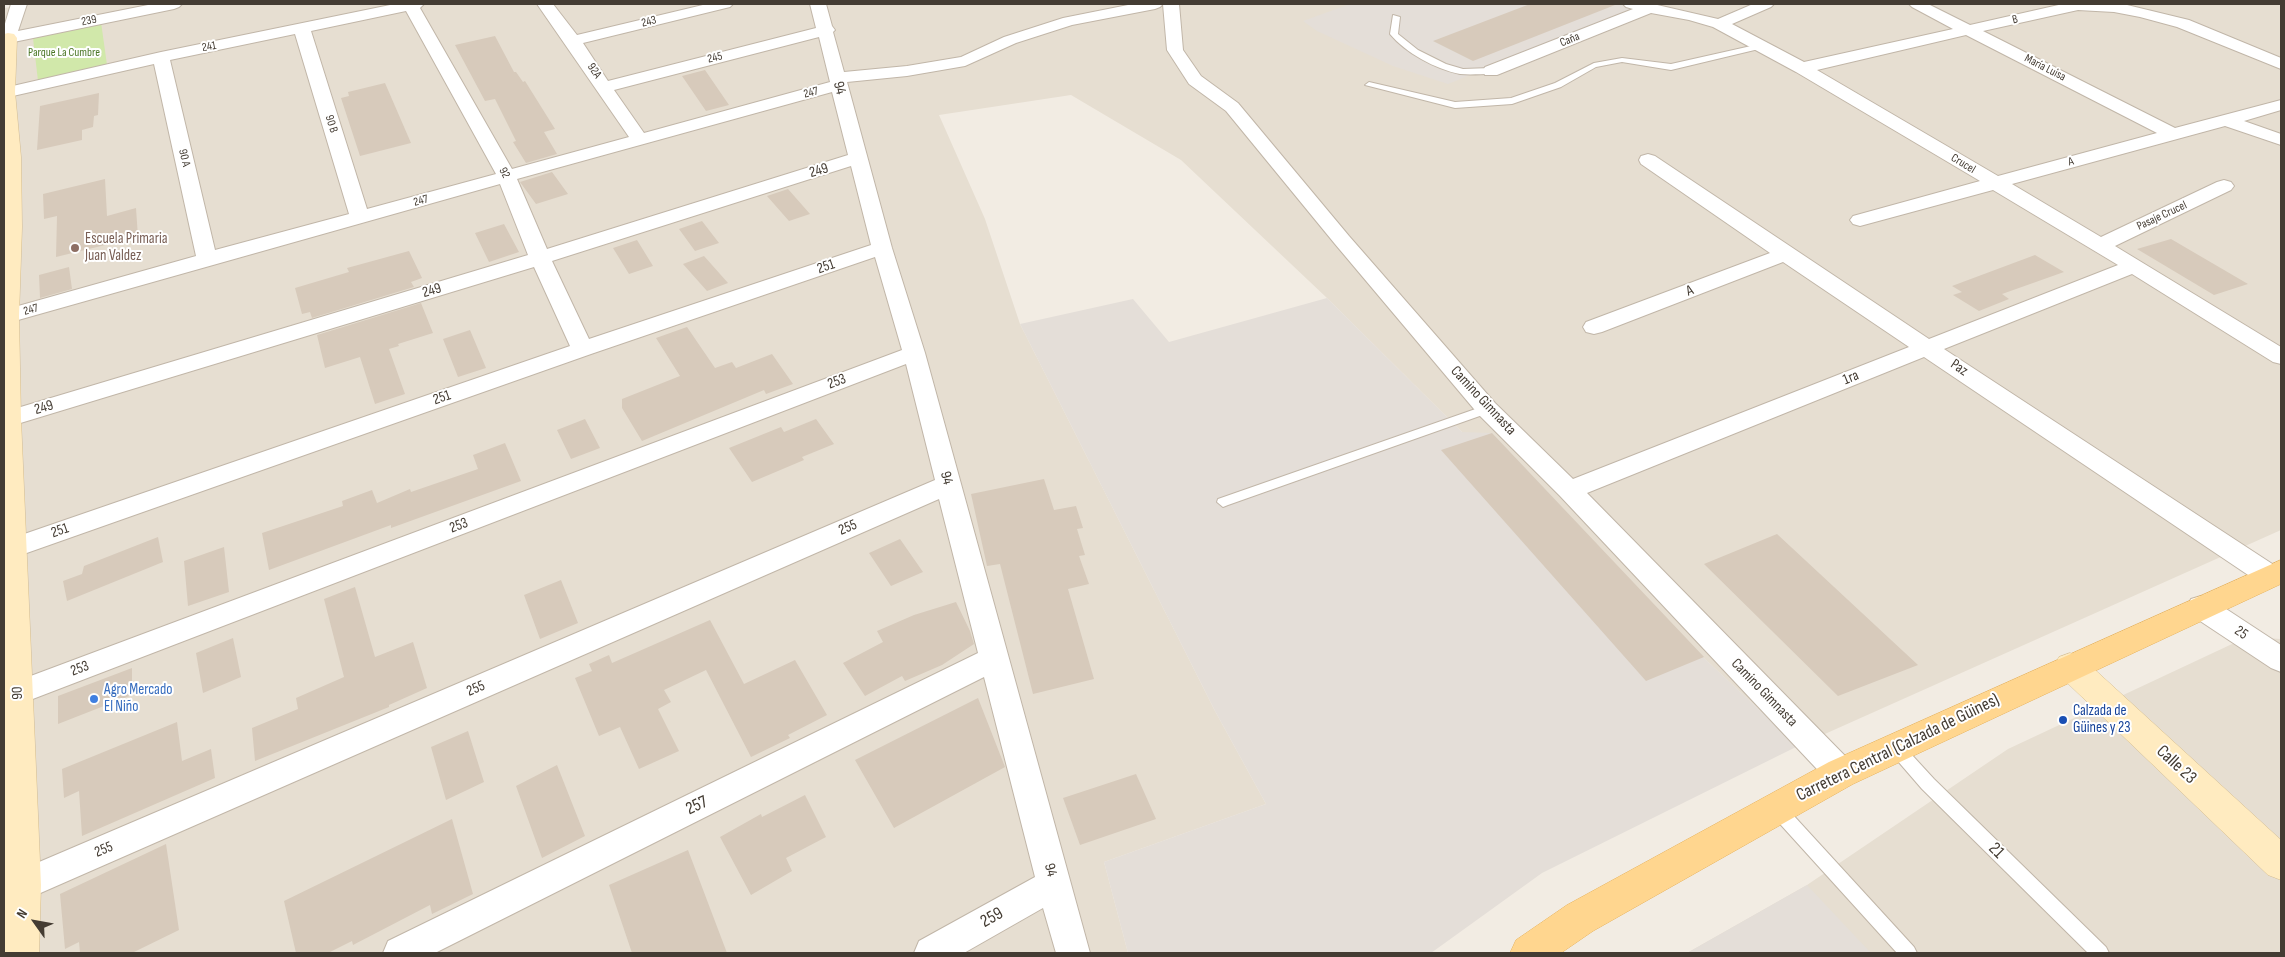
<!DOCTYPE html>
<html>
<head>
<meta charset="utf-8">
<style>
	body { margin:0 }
	#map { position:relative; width:2285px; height:957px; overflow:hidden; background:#f2ece3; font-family:"Sofia Sans Condensed",sans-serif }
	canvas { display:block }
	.frame { position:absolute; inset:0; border:5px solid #443c33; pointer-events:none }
	.north { position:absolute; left:10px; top:897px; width:50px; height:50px; -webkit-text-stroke:4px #fff; paint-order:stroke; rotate:302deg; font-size:14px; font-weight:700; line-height:20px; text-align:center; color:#443c33 }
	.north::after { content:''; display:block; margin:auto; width:18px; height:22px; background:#443c33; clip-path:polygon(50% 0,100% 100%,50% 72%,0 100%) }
</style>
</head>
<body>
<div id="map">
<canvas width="2285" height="957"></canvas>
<div class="frame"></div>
<div class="north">N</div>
</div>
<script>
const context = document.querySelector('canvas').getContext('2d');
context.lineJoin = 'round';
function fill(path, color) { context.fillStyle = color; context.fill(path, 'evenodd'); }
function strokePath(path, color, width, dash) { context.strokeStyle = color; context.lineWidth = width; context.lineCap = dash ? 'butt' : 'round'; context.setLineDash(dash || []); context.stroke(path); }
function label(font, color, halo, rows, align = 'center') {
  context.font = font + ' "Sofia Sans Condensed",sans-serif'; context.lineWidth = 4; context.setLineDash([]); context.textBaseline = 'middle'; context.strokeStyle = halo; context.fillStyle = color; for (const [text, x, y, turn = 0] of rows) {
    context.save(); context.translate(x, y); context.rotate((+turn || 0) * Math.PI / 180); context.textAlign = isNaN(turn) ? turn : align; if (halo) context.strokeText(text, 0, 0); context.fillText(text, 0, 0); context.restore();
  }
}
fill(new Path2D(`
	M28 4H2279L2281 5V530L1798 746 1462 432 1327 298 1181 160 1071 95 939 115 985 219 1020 324 1215 711 1266 804 1104 862 1128 953H4V8Z
	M2247 637 2281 639V953H1687L1807 885 2008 749Z`), '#e6ded1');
fill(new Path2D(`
	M1350 4H1619L1631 9 1448 84 1393 66 1317 31 1303 21Z
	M1327 298 1462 432 1492 433 1703 657 1798 746 1542 873 1431 953H1128L1104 862 1266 804 1215 711 1020 324 1133 299 1169 342Z
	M1807 885 1871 953H1687Z`), '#e4ded8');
fill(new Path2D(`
	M101 22 107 65 38 81 33 38Z`), '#d1e8aa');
fill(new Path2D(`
	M1530 4 1615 5 1473 61 1433 41Z
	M495 36 514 72H516L523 82 525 81 555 129 544 132 557 154 526 163 513 142 516 141 495 99 485 101 455 45Z
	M705 70 729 105 706 111 682 76Z
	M385 83 411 143 360 156 341 98 349 96 348 92Z
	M99 93 98 115 94 116 93 127 82 130V140L37 150 40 106Z
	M552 172 568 194 536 204 520 182Z
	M105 179 107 216 136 208 138 237 56 257 57 216 44 219 43 194Z
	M788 189 810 214 789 221 767 196Z
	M702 221 719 243 695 251 679 229Z
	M504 224 519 252 489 262 475 233Z
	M2171 239 2248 284 2214 295 2137 249Z
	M637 240 653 266 629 274 613 248Z
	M409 251 422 278 411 282 414 287 312 318 310 312 302 314 295 288 349 272 347 268Z
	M2035 255 2064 272 2002 294 2009 299 1979 311 1953 295 1962 292 1952 286Z
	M704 256 728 283 707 291 683 264Z
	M69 267 72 289 40 298 39 275Z
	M421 303 433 333 398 344 399 346 389 349 405 394 375 404 360 357 325 368 317 335Z
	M687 327 715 368 732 362 736 368 772 354 793 384 766 394 764 390 642 441 622 408V399L680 376 656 338Z
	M470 330 486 368 458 377 443 339Z
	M585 419 600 448 571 459 557 430Z
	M816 419 834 444 802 457 804 460 752 482 729 448 781 427 784 432Z
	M1492 433 1704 657 1646 681 1441 450Z
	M505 443 521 481 391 528V525L269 570 262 533 343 506 342 501 372 490 377 503 410 489 411 492 478 469 473 455Z
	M1044 479 1054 510 1076 506 1083 528 1077 529 1085 555 1079 556 1089 584 1068 589 1094 679 1033 694 1000 564 987 566 971 494Z
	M1777 534 1918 665 1838 696 1704 564Z
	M158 537 163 562 67 601 63 581 82 574 84 566Z
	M900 539 923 572 891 586 869 553Z
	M224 547 229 592 188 606 184 561Z
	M561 580 578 623 540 639 524 595Z
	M355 587 375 657 413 642 427 688 389 705V707L255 761 252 728 298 709 296 698 344 677 324 599Z
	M956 602 970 631 974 644 942 665 905 681 902 676 865 696 843 663 883 642 877 631 914 615Z
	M710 620 744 684 795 660 827 715 788 735 790 738 751 757 706 670 664 690 671 702 658 709 679 751 639 769 620 727 599 736 575 678 592 671 589 664 609 655 612 663Z
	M233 638 241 677 203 693 196 653Z
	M132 668V695L58 724V696Z
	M978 698 1005 767 894 828 855 760Z
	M177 722 182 761 211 749 215 778 82 836 79 791 64 798 62 769Z
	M468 731 484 782 446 800 431 747Z
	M557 765 585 836 542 858 516 786Z
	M1136 774 1156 819 1080 845 1063 798Z
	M805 795 826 837 786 858 792 871 751 895 720 837 761 814 762 817Z
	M452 819 473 894 432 914 430 905 353 945 352 941 328 953H296L284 901Z
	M166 844 179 930 132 953H80L79 942 65 949 60 894Z
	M688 850 727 953H632L609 885Z`), '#d7cabb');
const lane = new Path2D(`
	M1393 15 1400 17 1398 34 1418 50 1446 64 1463 69 1491 68 1495 71 1491 74C1481 74 1470 75 1460 74 1435 69 1406 53 1390 34Z
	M1760 44H1763V48L1671 70 1622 62 1596 67 1561 87 1512 104 1455 108 1365 85 1369 82 1455 102 1511 98 1555 83 1594 63 1622 58 1671 64Z
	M1487 405 1493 409 1491 412 1228 505 1223 507 1217 502 1218 499Z
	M1895 740 1900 742 1934 779 2106 947 2109 953H2088L1922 789 1890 752 1887 747 1890 742Z
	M1777 802 1783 804 1914 947 1917 953H1897L1771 814 1769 809 1771 804Z`);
const street = new Path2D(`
	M11 4H27L18 31 153 4H182L179 7 174 9 4 44V27Z
	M395 4H424L420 8 512 169 629 137 537 4H553L577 35 707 4H733L730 7 583 43 608 81 816 28 810 4H826L832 26 835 30 833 32 844 72 907 66 961 57 1004 37 1063 18 1133 4H1163L1160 7 1155 9 1072 25 1016 43 965 66 907 76 847 82 892 248 925 353 1090 953H1056L1043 908 964 953H914L919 941 1035 877 984 677 435 953H383L388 941 978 653 939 499 4 909V877L935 480 906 364 4 710V686L902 350 875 257 591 354 4 561V541L570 346 534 267 4 428V412L528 255 500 184 4 324V310L196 256 154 64 4 98V88L161 52ZM406 11 496 174 367 209 311 31ZM295 34 349 214 215 250 170 60ZM819 37 830 82 644 133 614 90ZM832 92 848 155 547 249 517 179ZM851 166 871 245 589 339 552 261Z
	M1163 4H1179L1183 50 1201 76 1238 103 1349 236 1495 403 1573 479 1909 347 1783 262 1602 332 1594 334 1586 332 1583 327 1586 322 1770 253 1641 164 1639 160 1641 156 1648 154 1655 156 1929 339 2118 265 1993 190 1860 226 1853 224 1850 220 1853 216 1980 181 1796 72 1713 27 1689 20 1651 13 1497 75H1485L1483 71 1485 67 1633 9 1626 7 1623 4H1653L1718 19 1753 4H1774L1771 7 1732 24 1804 62 1953 29 1912 7 1909 4H1928L1970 25 2063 4H2123L2189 20 2281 58V69L2177 27 2140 17 2114 12 2078 10 1983 31 2175 128 2281 100V110L2244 121 2281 134V145L2225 126 2012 184 2101 237 2217 182 2224 180 2231 182 2234 186 2231 190 2115 246 2281 347V364L2273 362 2132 274 1944 349 2280 569 2281 572 2280 583 2270 586 2260 583 1924 357 1587 493 1852 763 1856 773 1852 783 1841 787 1830 783 1560 496 1479 415 1335 244 1226 111 1189 84 1167 50ZM1966 35 2157 133 1998 176 1817 70Z
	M2201 596 2211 599 2281 645V672L2271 668 2191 615 2187 607 2191 599Z`);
const secondary = new Path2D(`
	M8 33 14 34 17 38 15 92 21 157 22 227 19 316 21 419 41 885 39 953H4V34Z
	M2070 653 2081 657 2281 840V880L2268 875 2059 675 2054 666 2059 657Z`);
const primary = new Path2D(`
	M2281 560V584L1853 784 1593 931 1561 953H1510L1516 940 1567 905 1829 762Z`);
strokePath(lane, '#c1b6a8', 2);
strokePath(street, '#c1b6a8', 2);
strokePath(secondary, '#d4bd91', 1);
strokePath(primary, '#e6b25d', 1);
fill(lane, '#fff');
fill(street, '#fff');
fill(secondary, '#ffebc0');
fill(primary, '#ffd68f');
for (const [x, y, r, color] of [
	[75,248,5,"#8d6e63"],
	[94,699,5,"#3f7fe0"],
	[2063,720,5,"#1a4fb4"]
]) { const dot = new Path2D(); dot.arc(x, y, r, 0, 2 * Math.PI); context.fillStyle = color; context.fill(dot); strokePath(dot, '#fff', 2); }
label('12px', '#443c33', '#fff', [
	["B",2015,20,-14],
	["239",89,21,-12],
	["243",649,22,-14],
	["Caña",1570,40,-22],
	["241",209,47,-11],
	["245",715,58,-14],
	["María Luisa",2045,68,27],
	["92A",594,71,56],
	["247",811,93,-15],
	["90 B",331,124,73],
	["90 A",184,158,77],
	["A",2071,162,-15],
	["Crucel",1963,164,31],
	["92",504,173,63],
	["247",421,201,-16],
	["Pasaje Crucel",2162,216,-25],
	["247",31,310,-16]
]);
label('12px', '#4b7626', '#fff', [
	["Parque La Cumbre",64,53]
]);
label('15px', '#443c33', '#fff', [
	["94",839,88,76],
	["249",819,171,-17],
	["251",826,267,-19],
	["249",432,291,-17],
	["A",1690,291,-21],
	["Paz",1959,368,34],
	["1ra",1851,378,-22],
	["253",837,382,-21],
	["251",442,398,-19],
	["Camino Gimnasta",1483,401,47],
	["249",44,408,-17],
	["94",946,478,75],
	["253",459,526,-21],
	["255",848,528,-23],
	["251",60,531,-19],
	["25",2241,633,34],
	["253",80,669,-21],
	["255",476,689,-23],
	["90",18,693,-92],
	["Camino Gimnasta",1764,693,46],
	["255",104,850,-23],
	["94",1050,870,75]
]);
label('15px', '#785e54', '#fff', [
	["Escuela Primaria",85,239],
	["Juan Valdez",85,256]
], 'left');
label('15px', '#366cbe', '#fff', [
	["Agro Mercado",104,690],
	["El Niño",104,707]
], 'left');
label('15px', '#164399', '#fff', [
	["Calzada de",2073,711],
	["Güines y 23",2073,728]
], 'left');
label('18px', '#443c33', '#fff', [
	["Carretera Central (Calzada de Güines)",1898,748,-26],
	["Calle 23",2176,765,43],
	["257",697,806,-26],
	["21",1996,851,45],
	["259",992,918,-30]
]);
</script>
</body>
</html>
